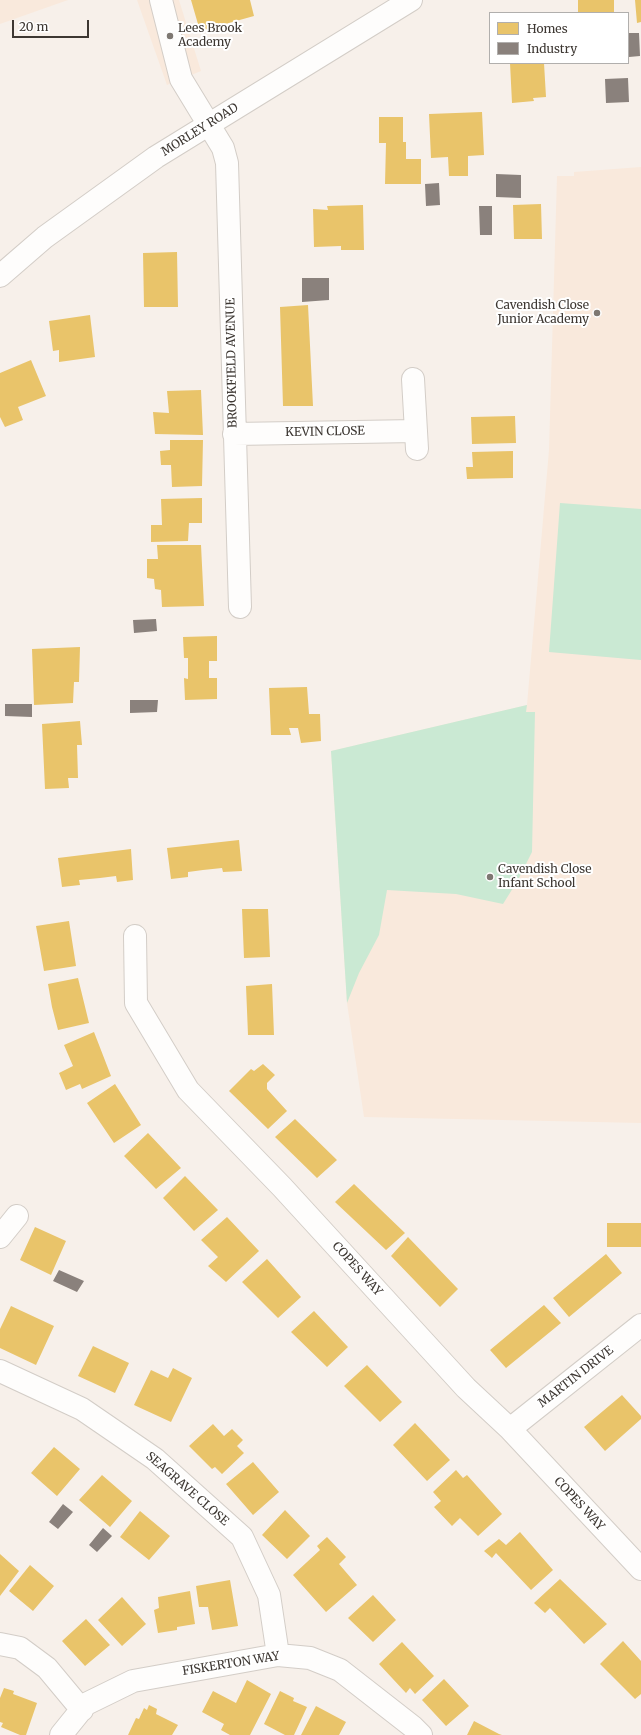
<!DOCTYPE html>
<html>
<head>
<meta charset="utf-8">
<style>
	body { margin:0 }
	#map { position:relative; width:641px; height:1735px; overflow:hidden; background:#f7f0ea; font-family:Merriweather,serif }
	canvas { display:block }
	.legend { position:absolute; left:489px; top:12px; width:140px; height:52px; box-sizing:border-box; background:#fff; border:1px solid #b1afad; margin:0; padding:5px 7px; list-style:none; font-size:12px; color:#3d3732 }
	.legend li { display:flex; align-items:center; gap:8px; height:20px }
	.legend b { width:20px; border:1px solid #b1afad }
	.scale { position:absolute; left:12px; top:20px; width:77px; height:18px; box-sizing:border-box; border:2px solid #3d3732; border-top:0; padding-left:5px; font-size:12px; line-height:14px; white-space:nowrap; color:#3d3732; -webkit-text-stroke:3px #fff; paint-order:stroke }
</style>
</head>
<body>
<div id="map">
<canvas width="641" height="1735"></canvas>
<ul class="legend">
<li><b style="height:11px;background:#e9c46a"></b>Homes</li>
<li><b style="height:11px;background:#8a817c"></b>Industry</li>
</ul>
<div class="scale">20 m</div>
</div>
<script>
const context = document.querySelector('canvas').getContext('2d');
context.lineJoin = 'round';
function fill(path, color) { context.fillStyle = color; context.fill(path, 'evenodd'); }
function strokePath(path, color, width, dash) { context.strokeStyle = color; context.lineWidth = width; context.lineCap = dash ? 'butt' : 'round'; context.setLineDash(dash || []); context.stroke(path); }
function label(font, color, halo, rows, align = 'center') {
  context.font = font + ' Merriweather,serif'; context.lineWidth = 4; context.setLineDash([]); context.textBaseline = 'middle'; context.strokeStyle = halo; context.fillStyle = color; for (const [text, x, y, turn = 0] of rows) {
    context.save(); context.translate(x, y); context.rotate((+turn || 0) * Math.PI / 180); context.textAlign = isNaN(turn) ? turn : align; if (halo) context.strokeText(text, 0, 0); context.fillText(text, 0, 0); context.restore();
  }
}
fill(new Path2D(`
	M0 0H68L0 24Z
	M137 0H179L201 71 167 85Z
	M641 167V1123L364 1117 347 1003 331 751 527 705 549 450 557 176H574V172Z`), '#f9e9dc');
fill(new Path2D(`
	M560 503 641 509V660L549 652Z
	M527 705 526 712H535L532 852 518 880 503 904 456 894 387 890 379 935 359 973 347 1003 331 751Z`), '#cae9d3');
fill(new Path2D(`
	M191 0H250L254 16 200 31Z
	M578 0H614V13H578Z
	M635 0H641V22L637 23Z
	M510 63H544L546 97 533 98 534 101 512 103Z
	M482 112 484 155 468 156V176H449L448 157 431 158 429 114Z
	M379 117H403V142H406V159H421V184H385L386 143H379Z
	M541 204 542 239H514L513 205Z
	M363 205 364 250H341V246L314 247 313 209 328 210 327 206Z
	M177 252 178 307H144L143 253Z
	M308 305 313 406H283L280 307Z
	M90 315 95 357 59 362V350L53 351 49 321Z
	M31 360 46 396 18 407 23 420 5 427 0 417V373Z
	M201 390 203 435 155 434 153 412 169 413 167 391Z
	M515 416 516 443 472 444 471 417Z
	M170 440H203L202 486 172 487 171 465H161L160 451 170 450Z
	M513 451V478L467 479 466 467H473L472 452Z
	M202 498V523H189L188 541 151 542V525H162L161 499Z
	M157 545H201L204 606 162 607 161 590 155 589 154 579 147 578V559H158Z
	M217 636V661H209V678H217V699L185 700 184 678 188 679V658H184L183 637Z
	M80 647 79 682H74L73 703 34 705 32 649Z
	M307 687 309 714H320L321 741 301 743 298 728H289L291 735H271L269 688Z
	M80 721 82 745H77L78 778H68L69 788 45 789 42 724Z
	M239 840 242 871 223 872 222 868 203 870 188 872V877L171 879 167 848Z
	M131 849 133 880 117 882 116 876 100 878 79 880 80 885 62 887 58 858Z
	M242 909H268L270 957 244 958Z
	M69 921 76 966 44 971 36 926Z
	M78 978 89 1023 58 1030 52 1007 48 984Z
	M272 984 274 1035H248L246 986Z
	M94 1032 111 1076 82 1089 80 1084 66 1090 59 1073 73 1066 64 1045Z
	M263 1064 275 1075 267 1083V1089L287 1111 268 1129 229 1091 251 1069 254 1071Z
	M115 1084 141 1125 114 1143 87 1103Z
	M295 1119 337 1160 317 1178 275 1137Z
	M148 1133 181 1168 156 1189 124 1156Z
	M185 1176 218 1210 194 1231 163 1198Z
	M354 1184 405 1233 386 1250 335 1202Z
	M227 1217 259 1251 226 1282 208 1266 218 1257 201 1240Z
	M607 1223H641V1247H607Z
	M35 1227 66 1241 51 1275 20 1260Z
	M408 1237 458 1289 440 1307 391 1256Z
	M606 1254 622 1273 569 1317 553 1298Z
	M267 1259 301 1297 278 1318 242 1282Z
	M544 1305 561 1323 506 1368 490 1350Z
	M11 1306 54 1326 36 1365 0 1348V1329Z
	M314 1311 348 1347 327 1367 291 1332Z
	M93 1346 129 1363 115 1393 78 1376Z
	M367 1365 402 1402 380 1422 344 1386Z
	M173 1368 192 1378 171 1422 134 1405 151 1370 168 1378Z
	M622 1395 641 1416V1419L605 1451 584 1427Z
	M415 1423 450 1460 427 1481 393 1445Z
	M213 1424 224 1436 232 1429 243 1440 237 1446 244 1453 222 1474 215 1467 212 1469 189 1446Z
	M54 1447 80 1469 57 1496 31 1473Z
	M253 1462 279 1492 253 1515 226 1484Z
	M456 1470 463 1478 467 1475 502 1514 478 1536 460 1518 452 1526 434 1507 441 1501 433 1492Z
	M102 1475 132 1501 110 1527 79 1500Z
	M285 1510 310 1536 287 1559 262 1535Z
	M140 1511 170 1536 149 1560 120 1537Z
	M520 1532 553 1570 531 1590 496 1553 492 1558 484 1551 499 1539 506 1545Z
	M327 1537 346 1557 339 1564 357 1585 326 1612 293 1575 320 1550 317 1546Z
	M0 1554 19 1571 0 1596Z
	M30 1565 54 1586 33 1611 9 1591Z
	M560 1579 607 1624 584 1644 550 1608 545 1613 534 1603Z
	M230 1580 238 1626 212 1630 208 1607H199L196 1586Z
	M190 1591 195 1624 177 1627V1630L158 1633 154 1610 159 1608 158 1597Z
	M373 1595 396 1620 373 1642 348 1618Z
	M122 1597 146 1624 122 1646 98 1620Z
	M86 1619 110 1645 85 1666 62 1641Z
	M623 1641 641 1661V1694L635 1699 600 1664Z
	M402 1642 434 1676 415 1694 410 1688 406 1693 379 1664Z
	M444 1679 469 1706 446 1726 422 1700Z
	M247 1680 271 1694 250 1735H230L221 1730 224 1724 202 1712 213 1691 236 1703Z
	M4 1688 14 1691 13 1694 37 1703 26 1735H20L1 1727 3 1723 0 1722V1698Z
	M280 1691 294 1698 293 1701 307 1707 294 1735H285L264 1724Z
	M149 1705 157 1709 156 1714 178 1725 172 1735H128L136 1718 139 1719 144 1708 147 1710Z
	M316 1706 346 1722 339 1735H301Z
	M474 1721 499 1734 502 1735H467Z`), '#e9c46a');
fill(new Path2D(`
	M628 33H639L640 56 629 57Z
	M628 78 629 102 606 103 605 79Z
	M496 174 521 175V198L496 197Z
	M439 183 440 205 426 206 425 184Z
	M479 206H492V235H480Z
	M302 278H329V300L302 302Z
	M156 619 157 631 134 633 133 620Z
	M130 700H158L157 712 130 713Z
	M5 704H32V717L5 716Z
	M59 1270 84 1281 77 1292 53 1281Z
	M63 1504 73 1512 58 1529 49 1522Z
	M103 1528 112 1536 97 1552 89 1545Z`), '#8a817c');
const minor = new Path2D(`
	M161 0 181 79 223 148 227 163 240 607
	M0 276 45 237 156 157 411 0
	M413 379 417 449
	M234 434 416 431
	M135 936 136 1003 188 1090 282 1187 466 1388 510 1429 641 1569
	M0 1237 17 1216
	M0 1371 82 1409 155 1459 242 1537 269 1595 278 1655
	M510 1429 641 1325
	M0 1644 20 1648 47 1668 82 1710
	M61 1735 86 1704 133 1681 278 1655 310 1658 340 1670 413 1727 421 1735`);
strokePath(minor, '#d3cdc7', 24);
strokePath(minor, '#fefdfc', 22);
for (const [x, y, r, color] of [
	[170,36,4,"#7e7872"],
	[597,313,4,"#7e7872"],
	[490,877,4,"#7e7872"]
]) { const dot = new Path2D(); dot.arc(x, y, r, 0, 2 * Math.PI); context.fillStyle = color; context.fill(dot); strokePath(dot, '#fff', 1.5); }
label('12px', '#3d3732', '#fff', [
	["Lees Brook",178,29],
	["Academy",178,43],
	["Cavendish Close",589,306,"right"],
	["Junior Academy",589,320,"right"],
	["Cavendish Close",498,870],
	["Infant School",498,884]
], 'left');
label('12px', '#3d3732', '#fff', [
	["MORLEY ROAD",200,130,-32],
	["BROOKFIELD AVENUE",232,363,-91],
	["KEVIN CLOSE",325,432,-1],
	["COPES WAY",357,1269,48],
	["MARTIN DRIVE",576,1377,-38],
	["SEAGRAVE CLOSE",187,1489,41],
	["COPES WAY",579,1504,47],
	["FISKERTON WAY",231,1664,-9]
]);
</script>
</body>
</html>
